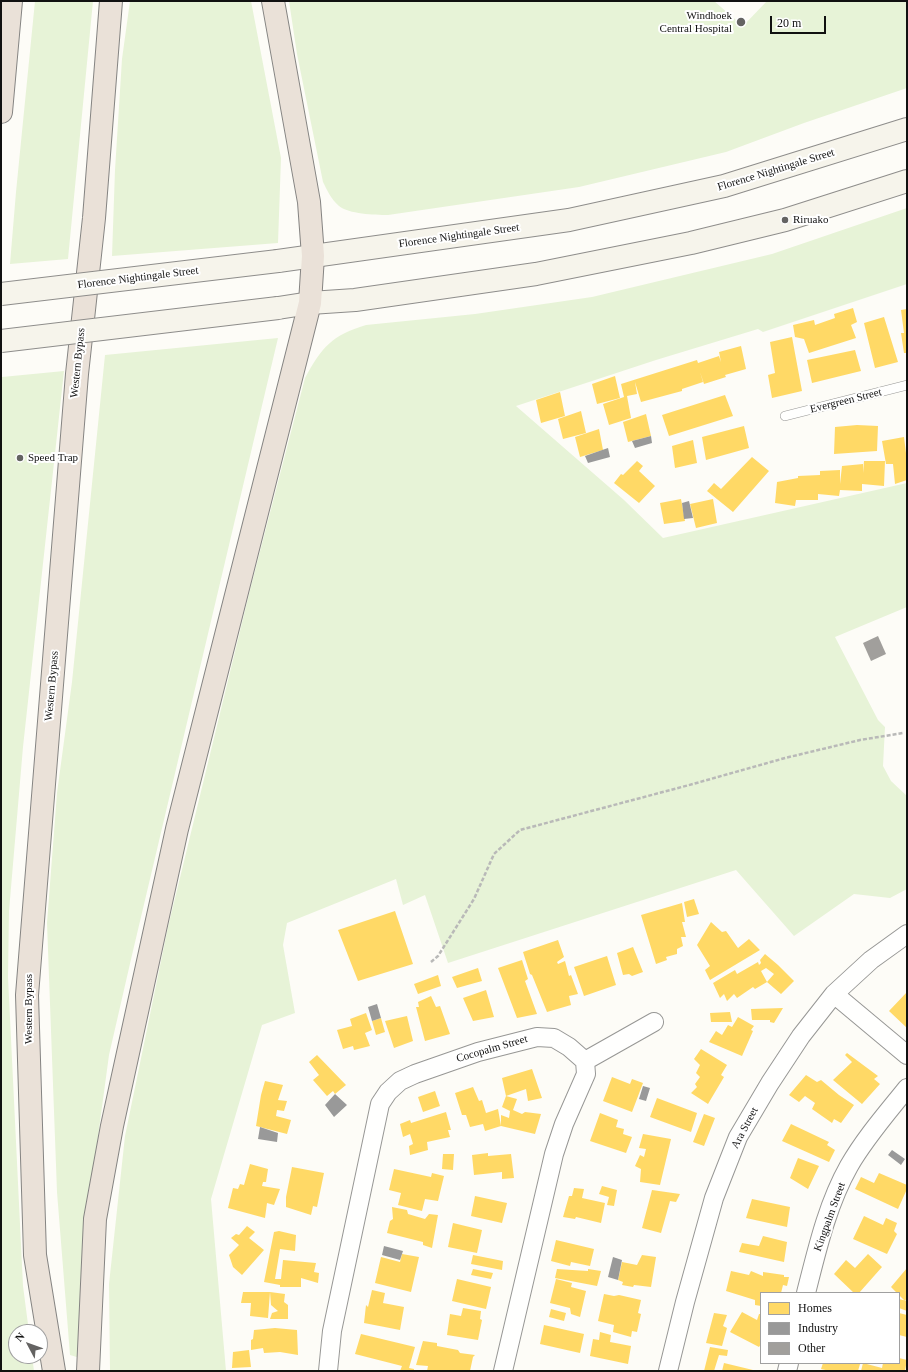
<!DOCTYPE html>
<html>
<head>
<meta charset="utf-8">
<style>
	body { margin:0 }
	#map { position:relative; width:908px; height:1372px; overflow:hidden; background:#fdfcf7; font-family:"Times New Roman",serif }
	canvas { display:block }
	.frame { position:absolute; inset:0; border:2px solid #111; pointer-events:none }
	.legend { position:absolute; left:760px; top:1292px; width:140px; height:72px; box-sizing:border-box; background:#fff; border:1px solid #a0a0a0; margin:0; padding:5px 7px; list-style:none; font-size:12px; color:#111 }
	.legend li { display:flex; align-items:center; gap:8px; height:20px }
	.legend b { width:20px; border:1px solid #a0a0a0 }
	.north { position:absolute; left:8px; top:1324px; width:40px; height:40px; box-sizing:border-box; background:#fff; border:1px solid #a0a0a0; border-radius:50%; rotate:311deg; font-size:11px; font-weight:700; line-height:16px; text-align:center; color:#111 }
	.north::after { content:''; display:block; margin:auto; width:14px; height:18px; background:#646362; clip-path:polygon(50% 0,100% 100%,50% 72%,0 100%) }
	.scale { position:absolute; left:770px; top:16px; width:56px; height:18px; box-sizing:border-box; border:2px solid #111; border-top:0; padding-left:5px; font-size:12px; line-height:14px; white-space:nowrap; color:#111; -webkit-text-stroke:3px #fff; paint-order:stroke }
</style>
</head>
<body>
<div id="map">
<canvas width="908" height="1372"></canvas>
<div class="frame"></div>
<ul class="legend">
<li><b style="height:11px;background:#ffd966"></b>Homes</li>
<li><b style="height:11px;background:#999"></b>Industry</li>
<li><b style="height:11px;background:#a19f9c"></b>Other</li>
</ul>
<div class="north">N</div>
<div class="scale">20 m</div>
</div>
<script>
const context = document.querySelector('canvas').getContext('2d');
context.lineJoin = 'round';
function fill(path, color) { context.fillStyle = color; context.fill(path, 'evenodd'); }
function strokePath(path, color, width, dash) { context.strokeStyle = color; context.lineWidth = width; context.lineCap = dash ? 'butt' : 'round'; context.setLineDash(dash || []); context.stroke(path); }
function label(font, color, halo, rows, align = 'center') {
  context.font = font + ' "Times New Roman",serif'; context.lineWidth = 4; context.setLineDash([]); context.textBaseline = 'middle'; context.strokeStyle = halo; context.fillStyle = color; for (const [text, x, y, turn = 0] of rows) {
    context.save(); context.translate(x, y); context.rotate((+turn || 0) * Math.PI / 180); context.textAlign = isNaN(turn) ? turn : align; if (halo) context.strokeText(text, 0, 0); context.fillText(text, 0, 0); context.restore();
  }
}
fill(new Path2D(`
	M35 1H93L68 259 10 264 16 192Z
	M130 1H251L281 158 278 243 112 256 115 170 122 59Z
	M289 1H714L743 26 767 1H907V88L804 123 726 152 579 187 388 215C374 215 349 214 339 206 331 199 327 190 323 182L297 54Z
	M907 208V284L763 332 758 329 656 360 516 406 624 500 663 538 907 483V607L835 637 878 720 885 727 883 766 891 781 907 796V889L890 898 854 894 794 936 736 870 448 963 425 895 403 905 396 879 287 923 283 945 295 1013 262 1025 211 1199 226 1371H110L109 1284 125 1136 168 927 250 590 305 378C322 347 332 335 366 325L475 314 592 297 772 254Z
	M278 338 132 955 109 1055 85 1233 80 1358 70 1355 57 1192 47 923 57 793 72 682 105 355Z
	M64 371 23 747 9 911 8 977 23 1286 29 1332H16V1356H32L34 1371H1V383L2 377Z`), '#e7f3d7');
fill(new Path2D(`
	M853 308 857 322 851 325 856 338 809 353 804 339 795 337 793 325 814 320 815 325 835 318 834 314Z
	M907 309V353H904L901 333H904L901 310Z
	M884 317 898 362 875 368 864 323Z
	M792 337 802 391 772 398 768 375 775 373 770 342Z
	M741 346 746 369 725 375 726 377 704 384 700 372 703 382 682 389V391L641 402 635 382 637 394 627 396 631 418 609 425 603 404 624 397 621 384 697 360 698 363 719 356 721 362 719 352Z
	M855 350 861 371 812 383 807 360Z
	M615 376 620 398 597 404 592 384Z
	M560 392 565 416 541 423 536 400Z
	M725 395 733 416 669 436 662 415Z
	M581 411 586 433 563 439 558 419Z
	M646 414 651 436 628 442 623 422Z
	M857 425 878 426 877 451 834 454 835 427Z
	M744 426 749 448 706 460 702 437Z
	M599 429 603 450 580 457 575 437Z
	M904 437 907 461V480L895 484 893 464H886L882 441Z
	M693 440 697 463 675 468 672 446Z
	M752 457 769 471 733 512 707 491 714 483 721 489Z
	M637 461 643 466 639 471 655 486 639 503 614 483 621 474 623 475Z
	M864 461H885L884 486 862 484V491L840 490 839 496 818 494V500H796L795 506 775 503 777 482 798 478V476L820 475V471L840 470V484L842 466 863 464V473Z
	M681 499 685 521 664 524 660 503Z
	M713 499 717 523 696 528 690 504Z
	M694 899 699 914 687 917 684 902Z
	M682 903 685 922H682L686 937H681L683 946 677 949V954L666 957 667 960 656 964 641 915Z
	M395 911 413 964 358 981 338 930Z
	M711 922 722 932 726 931 738 948 749 939 760 950 710 980 705 970 710 966 697 945Z
	M558 940 564 957 557 962 558 964 565 961 569 976 571 975 578 994 569 996 571 1005 547 1012 532 975 530 974 523 952Z
	M633 947 643 972 632 976 629 974 623 975 617 953Z
	M765 954 778 965 794 981 781 994 767 982 774 974 766 968 761 971 767 982 755 989 753 987 737 998 734 994 727 1001 724 994 720 998 713 983 735 970 737 974 758 962 759 965 761 963 760 960Z
	M607 956 616 985 584 996 574 967Z
	M522 960 528 979 525 981 537 1014 517 1018 498 968Z
	M478 968 482 981 457 988 452 977Z
	M438 975 441 986 418 994 414 984Z
	M486 990 494 1017 473 1021 463 998Z
	M907 992V1028L889 1011Z
	M431 996 436 1007 440 1006 450 1034 425 1041 416 1007H419L418 1002Z
	M783 1008 774 1023 770 1022V1020H752L751 1009Z
	M730 1012 732 1022H711L710 1013Z
	M366 1013 372 1030 365 1033 370 1046 354 1050 353 1046 343 1049 337 1030 352 1026 350 1019Z
	M407 1016 413 1041 394 1048 385 1021Z
	M738 1017 754 1026 751 1030 753 1031 742 1056 709 1042 716 1031 722 1035 728 1025 732 1027Z
	M381 1018 385 1032 376 1035 372 1021Z
	M701 1049 727 1065 721 1075 724 1077 708 1104 691 1093 697 1087 695 1084 700 1077 696 1073 700 1065 694 1059Z
	M847 1053 878 1076 874 1079 880 1084 862 1104 833 1080 852 1062 845 1055Z
	M317 1055 346 1085 335 1094 333 1091 327 1096 313 1080 319 1075 309 1062Z
	M532 1069 542 1098 528 1101 526 1089 506 1096 517 1099 513 1110 522 1114 525 1112 541 1114 535 1134 501 1126V1115L509 1118 510 1111 502 1107 506 1096 502 1078Z
	M806 1075 817 1082 821 1080 839 1095 854 1105 841 1123 834 1119 832 1123 812 1109 815 1103 805 1096 799 1102 789 1095Z
	M612 1077 630 1084 632 1079 643 1083 632 1112 603 1101Z
	M265 1081 283 1085 278 1100 287 1101 284 1111 277 1110 276 1116 291 1120 287 1134 256 1126 261 1095Z
	M473 1087 479 1101 482 1100 486 1113 498 1109 501 1126 485 1131 483 1124 470 1127 466 1115H462L455 1093Z
	M435 1091 440 1106 423 1112 418 1097Z
	M657 1098 697 1113 691 1132 650 1117Z
	M446 1112 451 1130H448L450 1137 427 1142 428 1150 410 1155 409 1146 413 1144 410 1134 403 1137 400 1124 410 1120 411 1123Z
	M600 1113 618 1120 616 1127 624 1129 623 1134 632 1137 626 1153 590 1141Z
	M704 1114 715 1118 704 1146 693 1142Z
	M791 1124 829 1142 827 1145 835 1150 829 1162 782 1141Z
	M643 1134 671 1139 660 1185 640 1182 641 1169 635 1166 640 1155 644 1157 646 1149 639 1148Z
	M488 1153V1156L511 1154 514 1178 502 1179V1172L474 1175 472 1155Z
	M443 1154H454L453 1170 442 1169Z
	M798 1158 819 1166 808 1189 790 1178Z
	M250 1164 268 1169 266 1182H263L262 1186 280 1189 274 1205 267 1203 265 1218 228 1208 233 1188 238 1189 240 1184 244 1185Z
	M292 1167 324 1173 317 1207 313 1206 311 1215 286 1207V1197Z
	M394 1169 431 1177 432 1173 444 1176 438 1201 425 1199 422 1211 398 1205 401 1193 389 1190Z
	M879 1173 907 1185V1189L898 1209 855 1189 861 1177 874 1183Z
	M602 1186 617 1190 614 1206 607 1205 609 1197 599 1194Z
	M574 1188 584 1189 582 1198 605 1203 601 1223 576 1217 575 1219 563 1217 569 1196H572Z
	M652 1190 680 1194 676 1202 670 1201 661 1233 642 1228Z
	M475 1196 507 1203 502 1223 471 1216Z
	M752 1199 790 1207 787 1227 746 1218Z
	M392 1207 407 1210 408 1214 425 1219 429 1214 438 1215 432 1248 423 1245V1242L387 1233 390 1221 393 1219Z
	M864 1216 883 1225 886 1218 897 1223 894 1231 897 1234 887 1254 853 1239Z
	M453 1223 482 1230 477 1253 448 1247Z
	M247 1226 255 1232 249 1238 264 1250 242 1275 233 1267 229 1255 239 1245 231 1238 236 1234 239 1235Z
	M279 1231 296 1235 295 1251 280 1249 275 1279H281L283 1260 316 1263 314 1272 319 1273 318 1283 301 1278V1287H280V1285L264 1282 274 1232Z
	M763 1236 787 1242 784 1262 739 1252 742 1243 759 1246Z
	M556 1240 594 1249 590 1266 571 1262 570 1266 551 1261Z
	M402 1254 419 1257 411 1292 375 1283 381 1257 400 1262Z
	M868 1254 882 1267 859 1293H854L834 1274 846 1260 855 1268Z
	M473 1255 503 1261 502 1270 471 1264Z
	M642 1255 656 1257 651 1287 634 1285 633 1287 622 1285 623 1282 618 1280 622 1262 637 1265Z
	M907 1268V1298L905 1301 899 1295V1293H897L891 1287Z
	M473 1269 493 1273 491 1279 471 1275Z
	M557 1269 588 1271V1269L601 1271 597 1286 555 1278Z
	M731 1271 749 1275 751 1271 763 1276V1272L784 1275V1277H789L787 1286 783 1285 781 1293H761V1306L755 1305V1300L726 1291Z
	M457 1279 491 1287 486 1309 452 1301Z
	M556 1279 572 1283 571 1287 586 1291 580 1317 571 1314 570 1308 550 1303Z
	M372 1290 385 1293 383 1303 404 1307 400 1330 364 1323 366 1305 368 1307Z
	M243 1292H270L268 1318 250 1316 251 1303H241Z
	M270 1292 285 1294 284 1302 288 1305V1319H270L272 1313 278 1311 271 1305Z
	M604 1294 614 1296 619 1295 641 1300 638 1313 641 1314 637 1332 632 1331 631 1337 613 1332 614 1325 598 1321Z
	M899 1299 907 1301V1311L899 1308Z
	M463 1308 481 1311 480 1319 482 1320 478 1340 447 1335 450 1314 461 1316Z
	M551 1309 566 1313 564 1321 549 1317Z
	M742 1312 757 1320 759 1314H761V1344L759 1347 730 1332Z
	M714 1313 727 1315 723 1326 727 1328 722 1346 706 1343Z
	M899 1313 907 1315V1337L899 1335Z
	M544 1325 584 1334 580 1353 540 1344Z
	M275 1328 297 1330 298 1355 280 1352 264 1353 263 1348 251 1350V1340L253 1339 254 1330Z
	M600 1332 611 1335 610 1342 631 1346 628 1364 590 1356 593 1339 599 1340Z
	M361 1334 415 1347 409 1368 414 1369V1371H400L402 1366 355 1354Z
	M423 1341 437 1343V1346L458 1350 460 1353 475 1355 473 1357 470 1371H427L428 1366 416 1365Z
	M710 1347 728 1350 727 1356 719 1355 714 1371H704Z
	M249 1350 251 1367 232 1368 233 1352Z
	M899 1358 907 1360 905 1371H861L863 1363 882 1368 883 1363H899Z
	M724 1363 753 1370V1371H722Z
	M823 1363H854L860 1364 858 1371H830L821 1369Z`), '#ffd966');
fill(new Path2D(`
	M651 436 652 443 635 448 632 441Z
	M608 448 610 457 588 463 585 456Z
	M689 501 693 518 684 519 682 503Z
	M377 1004 381 1018 372 1021 368 1007Z
	M643 1086 650 1088 646 1101 639 1099Z
	M335 1094 347 1105 334 1117 325 1105Z
	M260 1127 278 1133 277 1142 258 1139Z
	M892 1150 905 1159 901 1165 888 1155Z
	M384 1246 403 1251 400 1260 382 1255Z
	M613 1257 622 1260 618 1280 608 1277Z`), '#999');
fill(new Path2D(`
	M878 636 886 654 871 661 863 643Z`), '#a19f9c');
const lane = new Path2D(`
	M785 416 907 385`);
const street = new Path2D(`
	M834 994 907 1055
	M585 1061 654 1022
	M806 1293C817 1250 827 1205 849 1166 865 1138 887 1113 907 1088
	M328 1371 332 1331 380 1104 388 1092 400 1081 415 1074 478 1052 537 1037 554 1038 569 1047 585 1061 586 1074 564 1124 554 1154 503 1371
	M668 1371 685 1302 714 1198 738 1137 770 1083 801 1036 834 994 871 960 907 934
	M787 1371 789 1363`);
const secondary = new Path2D(`
	M278 261 569 220 724 186 907 129
	M278 308 310 303 355 300 536 274 691 243 785 220 907 181`);
const highway = new Path2D(`
	M1 112 11 1
	M54 1371 35 1255 27 995 77 374 94 218 111 1
	M88 1371 95 1219 112 1126 177 829 310 303 313 256 309 202 273 1`);
strokePath(lane, '#979795', 10);
strokePath(street, '#979795', 20);
strokePath(secondary, '#8e8d8b', 24);
strokePath(highway, '#858482', 24);
strokePath(new Path2D(`
	M431 962 438 956 474 899 494 854 520 830 693 784 785 758 860 740 903 733`), '#b9b9b8', 2.5, [4, 2]);
strokePath(lane, '#fffffe', 9);
strokePath(street, '#fffffe', 18);
strokePath(secondary, '#f6f4eb', 22);
strokePath(highway, '#eae1d8', 22);
const secondaryBridge = new Path2D(`
	M1 294 278 261
	M1 341 278 308`);
strokePath(secondaryBridge, '#8e8d8b', 24, []);
strokePath(secondaryBridge, '#f6f4eb', 22);
for (const [x, y, r, color] of [
	[741,22,5,"#646362"],
	[785,220,4,"#646362"],
	[20,458,4,"#646362"]
]) { const dot = new Path2D(); dot.arc(x, y, r, 0, 2 * Math.PI); context.fillStyle = color; context.fill(dot); strokePath(dot, '#fff', 1.5); }
label('11px', '#111', '#fff', [
	["Windhoek",732,16,"right"],
	["Central Hospital",732,29,"right"],
	["Riruako",793,220],
	["Speed Trap",28,458]
], 'left');
label('11px', '#111', '#fff', [
	["Florence Nightingale Street",776,170,-17],
	["Florence Nightingale Street",459,236,-8],
	["Florence Nightingale Street",138,278,-7],
	["Western Bypass",78,363,-84],
	["Evergreen Street",846,401,-14],
	["Western Bypass",52,686,-85],
	["Western Bypass",29,1009,-90],
	["Cocopalm Street",492,1049,-16],
	["Ara Street",745,1128,-62],
	["Kingpalm Street",830,1217,-70]
]);
</script>
</body>
</html>
